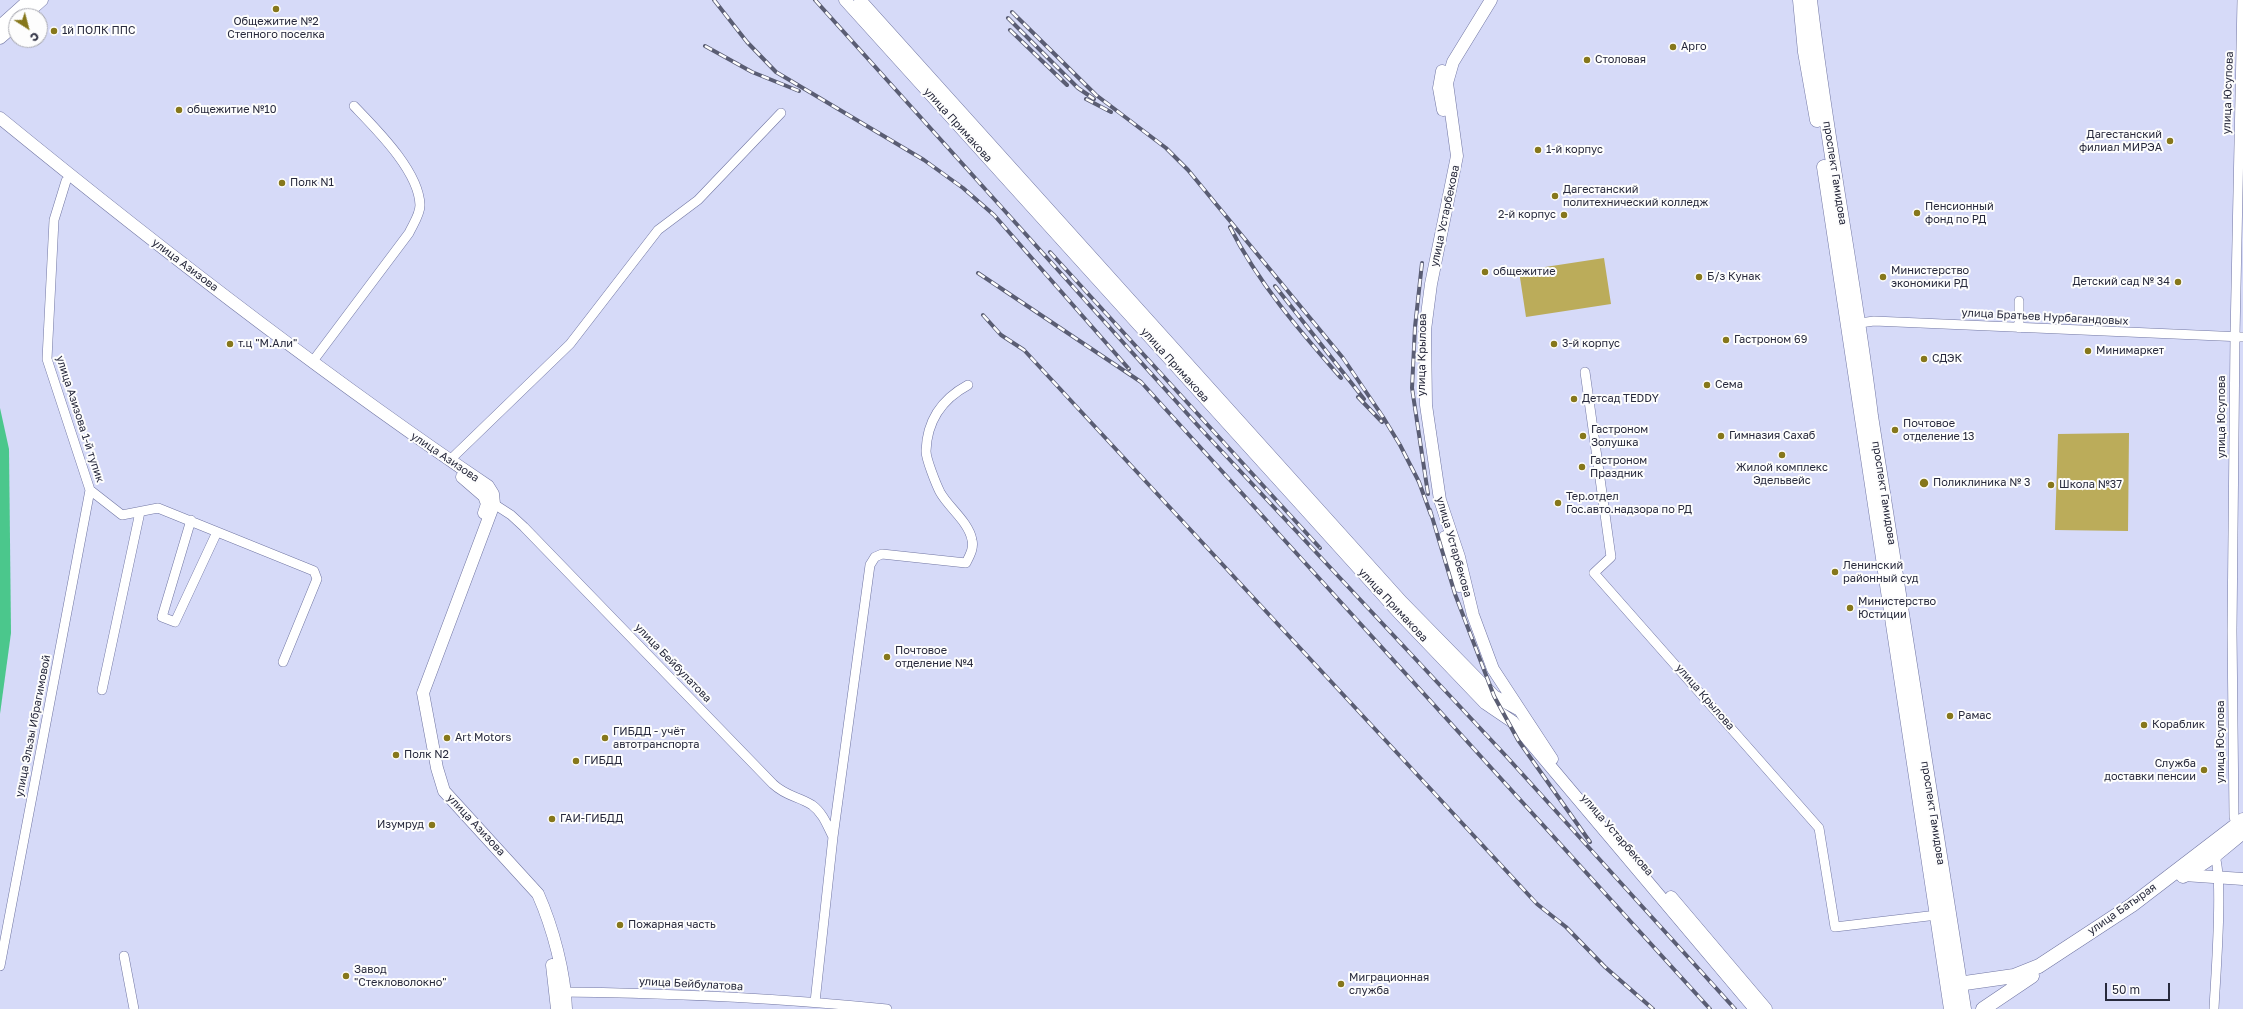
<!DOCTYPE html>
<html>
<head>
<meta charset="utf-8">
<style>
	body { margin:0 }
	#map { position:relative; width:2243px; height:1009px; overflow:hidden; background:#d6daf8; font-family:"Golos Text",sans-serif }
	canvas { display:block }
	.north { position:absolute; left:8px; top:8px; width:40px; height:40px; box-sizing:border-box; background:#fdfdfd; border:1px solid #a7a8b0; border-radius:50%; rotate:144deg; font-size:11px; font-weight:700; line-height:16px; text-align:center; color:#27293c }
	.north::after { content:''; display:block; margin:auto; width:14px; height:18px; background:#86771b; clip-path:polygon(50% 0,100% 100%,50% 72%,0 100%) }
	.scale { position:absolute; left:2105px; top:983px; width:65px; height:18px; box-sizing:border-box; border:2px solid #27293c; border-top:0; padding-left:5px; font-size:12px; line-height:14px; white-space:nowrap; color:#27293c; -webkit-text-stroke:3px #fdfdfd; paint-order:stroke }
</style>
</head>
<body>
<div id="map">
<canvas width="2243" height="1009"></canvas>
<div class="north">С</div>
<div class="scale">50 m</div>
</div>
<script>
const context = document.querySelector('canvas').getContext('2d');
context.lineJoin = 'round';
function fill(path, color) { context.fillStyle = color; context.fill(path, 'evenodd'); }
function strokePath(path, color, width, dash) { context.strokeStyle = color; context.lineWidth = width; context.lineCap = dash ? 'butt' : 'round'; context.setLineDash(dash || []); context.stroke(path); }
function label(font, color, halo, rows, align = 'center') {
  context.font = font + ' "Golos Text",sans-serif'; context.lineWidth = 4; context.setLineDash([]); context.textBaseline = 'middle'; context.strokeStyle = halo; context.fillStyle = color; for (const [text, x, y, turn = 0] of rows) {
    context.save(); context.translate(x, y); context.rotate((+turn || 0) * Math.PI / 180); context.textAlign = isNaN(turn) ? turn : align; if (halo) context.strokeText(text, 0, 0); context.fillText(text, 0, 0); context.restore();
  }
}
fill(new Path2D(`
	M1604 258 1611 304 1526 317 1519 271Z
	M2129 433 2128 531 2055 530 2058 434Z`), '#bbac5a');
fill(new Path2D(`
	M0 408 9 449 11 633 0 714Z`), '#4bc78c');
const minor = new Path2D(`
	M66 181 54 220 47 359 90 490 122 515 158 508 314 571 317 579 283 662
	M1855 327 1860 323 1874 321 2243 337
	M2019 328V301
	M313 361 409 233C413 224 420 215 420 205 419 171 376 129 354 106
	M1585 372 1611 557 1594 573 1819 828 1835 927 1937 915
	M450 460 570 344 658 230 698 200 781 113
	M494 504 511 515 524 527 773 784C787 797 798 796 812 805 823 813 827 825 833 837
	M191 520 162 617 175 622 217 532
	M102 690 140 512
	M2238 829 2234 817 2232 631 2235 336 2242 0
	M2213 852C2225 868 2215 982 2214 1009
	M124 956 134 1009
	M0 966 90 490
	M559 992C669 993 779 998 887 1009
	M815 1002 833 837 870 565 875 557 882 554 966 563C970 555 974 548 972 540 969 522 948 507 940 492 936 484 926 459 926 451 927 421 942 399 968 385`);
const secondary = new Path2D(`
	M845 0 1398 612 1485 703 1513 722 1755 1009
	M860 0 1402 602 1494 696 1518 709
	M1491 0 1453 62 1447 83 1457 156 1431 284 1425 330 1426 405 1440 500 1459 557 1473 615 1493 669 1552 759
	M24 16 42 0
	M0 26 29 0
	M0 38 16 24
	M1442 71 1439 88 1443 110
	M0 118C158 247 319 372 488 486L493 494 494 504 423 693 437 768 444 791 538 894C553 928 565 973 566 1009
	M462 477 484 496 487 504 484 513
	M1445 537 1459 586
	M2182 873 2184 875 2243 879
	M1671 897 1766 1009
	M552 965 557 1009`);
const primary = new Path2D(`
	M1800 0 1805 52 1817 120
	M1810 0C1826 139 1854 277 1871 416L1964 1009
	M1824 167 1951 1009
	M2183 876 2215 855 2243 832
	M1951 991 1965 983 2014 976 2039 966 2132 905 2243 820
	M1983 1009 2032 976`);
strokePath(minor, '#7176a3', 10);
strokePath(secondary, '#7176a3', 13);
strokePath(primary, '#7176a3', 15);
strokePath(minor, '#fff', 9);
strokePath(secondary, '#fff', 12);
strokePath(primary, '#fff', 14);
const rail = new Path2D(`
	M714 0 747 42 776 72 924 160 963 188 994 215 1129 369
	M815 0 1201 429 1506 756 1735 1009
	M1012 12 1096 95 1166 148 1188 170 1343 358 1383 417 1400 445 1419 482 1431 515
	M1008 18 1078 88 1094 99
	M1010 30 1067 85
	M705 46 752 72 799 91
	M1086 99 1111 112
	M1230 227C1258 283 1300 331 1341 378
	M1050 252 1320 548
	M1422 263 1415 327 1412 388 1428 494
	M978 273 1141 382 1710 1009
	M1275 286 1364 399
	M983 315 1001 335 1024 350 1537 904 1566 927 1605 967 1653 1009
	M1358 397 1382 422
	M1430 510 1455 594 1494 696 1518 740 1590 842`);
strokePath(rail, '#5a5d73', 4);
strokePath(rail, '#fdfdfd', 2.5, [8]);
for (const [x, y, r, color] of [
	[276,9,4,"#86771b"],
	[54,31,4,"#86771b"],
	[1673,47,4,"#86771b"],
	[1587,60,4,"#86771b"],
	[179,110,4,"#86771b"],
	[2170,141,4,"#86771b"],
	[1538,150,4,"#86771b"],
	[282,183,4,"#86771b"],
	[1555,196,4,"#86771b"],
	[1917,213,4,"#86771b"],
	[1564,215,4,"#86771b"],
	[1485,272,4,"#86771b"],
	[1699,277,4,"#86771b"],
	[1883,277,4,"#86771b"],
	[2178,282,4,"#86771b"],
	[1726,340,4,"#86771b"],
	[230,344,4,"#86771b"],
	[1554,344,4,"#86771b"],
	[2088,351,4,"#86771b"],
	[1924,359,4,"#86771b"],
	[1707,385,4,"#86771b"],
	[1574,399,4,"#86771b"],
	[1895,430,4,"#86771b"],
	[1583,436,4,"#86771b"],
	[1721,436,4,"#86771b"],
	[1782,455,4,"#86771b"],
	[1582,467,4,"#86771b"],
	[1924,483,5,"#86771b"],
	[2051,485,4,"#86771b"],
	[1558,503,4,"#86771b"],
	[1835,572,4,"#86771b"],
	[1850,608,4,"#86771b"],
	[887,657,4,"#86771b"],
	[1950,716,4,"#86771b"],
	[2144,725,4,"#86771b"],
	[447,738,4,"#86771b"],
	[605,738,4,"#86771b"],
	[396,755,4,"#86771b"],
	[576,761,4,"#86771b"],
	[2204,770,4,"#86771b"],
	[552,819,4,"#86771b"],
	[432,825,4,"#86771b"],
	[620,925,4,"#86771b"],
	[346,976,4,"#86771b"],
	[1341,984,4,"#86771b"]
]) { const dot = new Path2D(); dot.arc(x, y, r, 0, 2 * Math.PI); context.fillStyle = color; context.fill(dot); strokePath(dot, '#fdfdfd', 1.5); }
label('11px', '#27293c', '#fdfdfd', [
	["Общежитие №2",276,22,"center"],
	["Степного поселка",276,35,"center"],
	["1й ПОЛК ППС",62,31],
	["Арго",1681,47],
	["Столовая",1595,60],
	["общежитие №10",187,110],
	["Дагестанский",2162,135,"right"],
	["филиал МИРЭА",2162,148,"right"],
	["1-й корпус",1546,150],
	["Полк N1",290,183],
	["Дагестанский",1563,190],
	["политехнический колледж",1563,203],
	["Пенсионный",1925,207],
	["фонд по РД",1925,220],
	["2-й корпус",1556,215,"right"],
	["Министерство",1891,271],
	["экономики РД",1891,284],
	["общежитие",1493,272],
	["Б/з Кунак",1707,277],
	["Детский сад № 34",2170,282,"right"],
	["Гастроном 69",1734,340],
	["т.ц \"М.Али\"",238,344],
	["3-й корпус",1562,344],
	["Минимаркет",2096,351],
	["СДЭК",1932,359],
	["Сема",1715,385],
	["Детсад TEDDY",1582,399],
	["Почтовое",1903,424],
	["отделение 13",1903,437],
	["Гастроном",1591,430],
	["Золушка",1591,443],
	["Гимназия Сахаб",1729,436],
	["Гастроном",1590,461],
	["Праздник",1590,474],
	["Жилой комплекс",1782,468,"center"],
	["Эдельвейс",1782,481,"center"],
	["Поликлиника № 3",1933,483],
	["Школа №37",2059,485],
	["Тер.отдел",1566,497],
	["Гос.авто.надзора по РД",1566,510],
	["Ленинский",1843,566],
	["районный суд",1843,579],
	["Министерство",1858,602],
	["Юстиции",1858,615],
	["Почтовое",895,651],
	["отделение №4",895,664],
	["Рамас",1958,716],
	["Кораблик",2152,725],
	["ГИБДД - учёт",613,732],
	["автотранспорта",613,745],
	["Art Motors",455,738],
	["Полк N2",404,755],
	["ГИБДД",584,761],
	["Служба",2196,764,"right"],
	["доставки пенсии",2196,777,"right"],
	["ГАИ-ГИБДД",560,819],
	["Изумруд",424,825,"right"],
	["Пожарная часть",628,925],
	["Завод",354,970],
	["\"Стекловолокно\"",354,983],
	["Миграционная",1349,978],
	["служба",1349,991]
], 'left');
label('11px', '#27293c', '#fdfdfd', [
	["улица Юсупова",2228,93,-88],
	["улица Примакова",958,125,48],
	["проспект Гамидова",1835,173,81],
	["улица Устарбекова",1445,216,-78],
	["улица Азизова",185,265,37],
	["улица Братьев Нурбагандовых",2045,317,3],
	["улица Крылова",1422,355,-89],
	["улица Примакова",1175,365,48],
	["улица Юсупова",2222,417,-90],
	["улица Азизова 1-й тупик",80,419,72],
	["улица Азизова",445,457,34],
	["проспект Гамидова",1884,493,81],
	["улица Устарбекова",1454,547,74],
	["улица Примакова",1393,605,47],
	["улица Бейбулатова",673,663,46],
	["улица Крылова",1705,697,49],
	["улица Эльзы Ибрагимовой",33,726,-79],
	["улица Юсупова",2221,742,-90],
	["проспект Гамидова",1933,813,81],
	["улица Азизова",476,825,47],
	["улица Устарбекова",1617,835,49],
	["улица Батырая",2122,909,-35],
	["улица Бейбулатова",691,984,3]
]);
</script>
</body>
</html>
